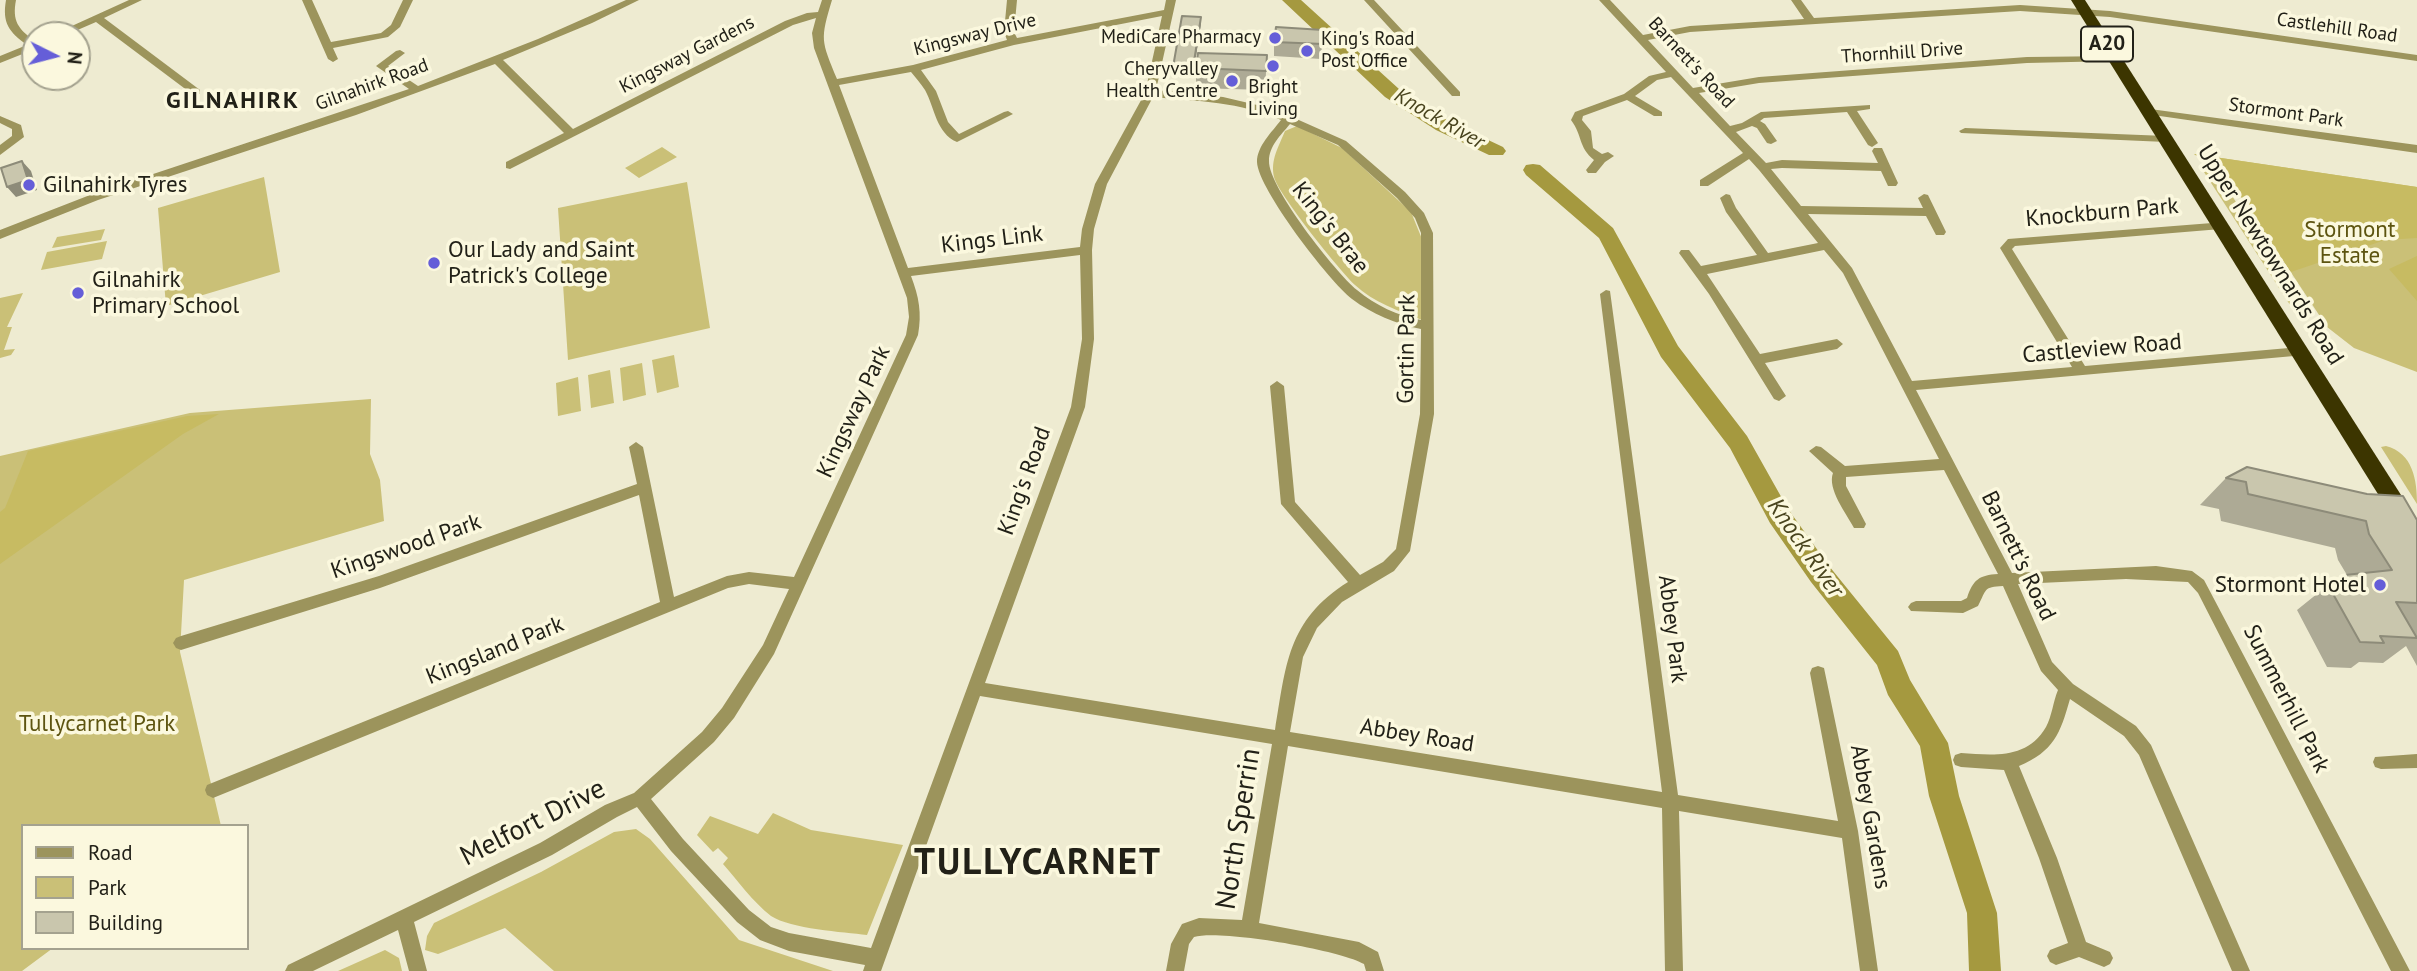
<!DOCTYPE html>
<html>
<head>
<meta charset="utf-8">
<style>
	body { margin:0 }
	#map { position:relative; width:2417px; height:971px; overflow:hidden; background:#eeebd1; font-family:"PT Sans",sans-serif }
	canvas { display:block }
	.legend { position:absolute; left:21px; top:824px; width:228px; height:126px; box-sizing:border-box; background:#fbf8de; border:2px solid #a4a28f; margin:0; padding:9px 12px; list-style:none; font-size:21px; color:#222118 }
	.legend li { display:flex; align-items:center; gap:14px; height:35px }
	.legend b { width:35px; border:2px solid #a4a28f }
	.north { position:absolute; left:21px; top:21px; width:70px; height:70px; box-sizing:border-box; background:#fbf8de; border:2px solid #a4a28f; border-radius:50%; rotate:96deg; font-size:19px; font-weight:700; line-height:28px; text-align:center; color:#222118 }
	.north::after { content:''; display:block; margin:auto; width:24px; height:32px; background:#655ed8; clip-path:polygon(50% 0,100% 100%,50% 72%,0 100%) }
</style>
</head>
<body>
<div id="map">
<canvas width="2417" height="971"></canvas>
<ul class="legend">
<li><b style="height:9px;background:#9c945c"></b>Road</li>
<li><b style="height:19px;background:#cac077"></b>Park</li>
<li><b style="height:19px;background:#c9c6ad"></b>Building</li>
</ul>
<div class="north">N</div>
</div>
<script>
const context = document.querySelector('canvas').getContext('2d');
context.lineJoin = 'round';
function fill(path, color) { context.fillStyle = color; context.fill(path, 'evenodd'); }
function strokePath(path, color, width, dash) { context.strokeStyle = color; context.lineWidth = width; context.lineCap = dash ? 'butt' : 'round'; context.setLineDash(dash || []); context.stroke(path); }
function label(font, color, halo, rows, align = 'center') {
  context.font = font + ' "PT Sans",sans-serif'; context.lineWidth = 7; context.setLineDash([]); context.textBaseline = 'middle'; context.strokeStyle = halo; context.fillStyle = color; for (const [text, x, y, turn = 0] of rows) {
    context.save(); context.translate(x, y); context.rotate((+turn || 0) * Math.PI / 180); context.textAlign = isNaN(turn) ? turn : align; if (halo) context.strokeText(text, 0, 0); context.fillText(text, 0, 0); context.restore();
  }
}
fill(new Path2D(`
	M1297 126 1342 148 1411 212 1422 239V320C1399 311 1373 302 1355 285 1340 271 1278 194 1274 177 1270 160 1279 146 1285 131Z
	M662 147 677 157 639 178 625 168Z
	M2194 154 2417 187V372L2354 348 2327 327 2228 177Z
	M2208 171 2219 176 2304 306 2301 311 2292 308 2204 172Z
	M264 177 280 272 166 306 158 208Z
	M687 182 710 328 568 360 558 208Z
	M105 229 101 240 52 248 57 237Z
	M107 241 102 259 41 270 47 252Z
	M23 293 7 327H12L4 350 15 349 11 355 0 358V298Z
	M674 355 679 387 657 393 652 360Z
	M642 363 646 395 623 401 620 368Z
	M610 370 614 403 591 408 588 375Z
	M578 377 581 411 558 416 556 383Z
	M371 399 370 454 380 480 384 521 184 580 180 652 221 826H23V948H53L22 971H0V456L190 413Z
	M2386 446C2413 453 2417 480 2417 504L2381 447Z
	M773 813 811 830 903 845 867 935C843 932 791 929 771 916 753 902 738 881 723 864L728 858 718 848 713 852 697 835 710 816 758 834Z
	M636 829 650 839 739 940 833 971H554L505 928 438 954 425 950 427 936 434 923 541 872 614 832Z
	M385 950 399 958 402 971H338Z`), '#cac077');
fill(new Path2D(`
	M2194 154 2417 187V238L2385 240 2291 272 2228 177Z
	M2417 256V301L2389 269Z
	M219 414 183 434 0 564V512L5 508 28 451 187 416Z`), '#c7bb62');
fill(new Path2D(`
	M1282 0H1301L1399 89 1450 122 1503 147 1506 151 1503 155H1489L1436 130 1385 97Z
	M1533 164 1540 165 1613 228 1678 346 1747 436 1788 509 1829 566 1898 651 1910 680 1948 743 1959 796 1997 913 2001 971H1969L1967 913 1929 796 1920 746 1888 695 1877 665 1811 582 1770 523 1730 448 1661 357 1599 238 1526 175 1523 170 1526 165Z`), '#a5993f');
fill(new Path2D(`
	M6 0H16C12 21 18 29 35 41V49L0 63V56L27 45C9 32 2 23 6 0Z
	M129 0H142L104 18 200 90V94H192L96 22 66 35H52Z
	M302 0H312L331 42 381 33 391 25 403 0H413L400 27 388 37 333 48 338 59 333 62 328 59Z
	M626 0H639L592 23 503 60 573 129 785 21 807 13 818 12 822 0H832C820 40 821 40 837 79L913 65 1007 40 1004 32 1007 0H1017L1014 32 1017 38 1164 10 1166 0H1176L1156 90 1223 97 1274 109 1346 141 1405 192 1424 213 1433 233 1434 414 1410 551 1394 571 1342 602 1317 628 1303 657 1290 732 1662 792 1600 294 1606 290 1610 291 1678 795 1838 821 1810 673 1812 668 1818 666 1824 668 1858 831 1878 971H1860L1842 838 1679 811 1683 971H1665L1662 808 1288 746 1259 923 1359 942 1378 952 1384 971H1366L1364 964C1340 950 1220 929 1194 937L1189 944 1184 971H1166L1171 944 1182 924 1199 918 1242 920 1272 744 980 696 881 971H863L865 965 789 951 760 940 737 922 671 851 637 807 617 817 552 855 414 922 427 971H409L398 930 313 971H285L288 965 540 843 605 805 634 793 702 732 722 708 763 645 789 589 749 584 728 588 213 798 207 795 205 790 207 785 660 602 639 495 380 588 181 650 176 648 173 643 176 638 181 636 379 576 637 484 629 447 636 442 643 447 674 597 727 576 749 572 794 577 906 335 909 317 907 298 814 48 812 33 816 18 793 25 510 169 506 168V162L564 133 495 64 356 115 98 200 0 239V230L90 195 409 89 376 66 396 51 400 50 405 53 388 66 418 86 538 39ZM1162 16 1145 93 1095 184 1082 229 1080 247 908 268 839 85 911 72C916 78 921 84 925 90 935 108 936 133 957 142L1013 114 1008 111 1004 112 959 134 948 122 936 91 921 70 1014 45ZM1153 97C1197 101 1241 102 1281 120 1272 132 1257 146 1257 162 1258 189 1329 281 1352 299 1372 314 1396 324 1421 329L1420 414 1396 549 1383 562 1360 575 1295 502 1284 386 1277 381 1270 386 1281 504 1348 582C1287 620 1286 666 1275 730L985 683 1085 407 1094 339 1092 250 1094 229 1107 184ZM1290 124 1338 145 1397 198 1415 218 1421 233V320C1398 316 1375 305 1357 290 1336 273 1268 187 1269 161 1269 146 1281 135 1290 124ZM1080 255 1082 339 1071 407 871 948 789 933 771 927 749 910 683 839 651 799 714 742 734 718 774 654 918 335C922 313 919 297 911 276Z
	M1364 0H1374L1460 92V96H1452Z
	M1599 0H1610L1643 35 1690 26 1804 19 1791 0H1801L1814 18 2020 5 2110 11 2417 55V61L2110 17 2020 11 1690 32 1648 40 1693 88 1759 77 2027 57 2119 56V60L2115 61 2027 63 1759 83 1699 93 1730 126 1742 123 1761 112 1870 105V109L1857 111 1878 143 1872 147 1868 145 1847 112 1764 118 1760 121 1765 124 1777 141 1771 144 1767 143 1757 128 1752 126 1736 132 1766 163 1782 160 1878 163 1872 151 1874 148H1882L1898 183 1896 186H1888L1881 171 1782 168 1771 169 1801 206 1923 208 1918 198 1924 194 1928 195 1946 232 1944 235H1936L1926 216 1808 214 1852 268 1912 381 2072 367 2000 248 2008 239 2225 222 2227 225 2221 229 2015 246 2012 249 2085 366 2300 347 2305 349 2306 352 2305 355 1916 390 2012 573 2156 566 2192 571 2204 580 2410 971H2391L2198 593 2188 582 2126 579 2018 584 2052 662 2073 684 2136 726 2151 745 2250 971H2232L2139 755 2124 736 2070 699C2060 734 2054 751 2019 766L2057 858 2086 942 2110 952 2113 958 2110 964 2104 967 2079 957 2056 965 2050 962 2047 956 2050 950 2068 943 2039 858 2004 770 1961 767 1955 765 1953 760 1955 755 1961 753C1992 755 2027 760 2046 727 2052 716 2053 702 2058 690L2041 671 2003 586C1983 587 1987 589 1978 606L1963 613 1911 611 1908 607 1911 603 1916 601H1961L1967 598C1973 580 1979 575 1998 574L1944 470 1846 477V486L1866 524 1864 528H1854C1846 513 1827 489 1833 473L1809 451 1816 446 1821 447 1845 466 1939 459 1843 273 1824 250 1707 274 1760 354 1837 339 1843 344 1837 349 1765 363 1786 396 1779 401 1774 399 1709 294 1679 253 1681 250H1689L1701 266 1757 255 1726 212 1720 198 1726 194 1730 195 1736 208 1768 253 1818 243 1759 170 1749 159 1708 186H1700V180L1743 153 1671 77 1657 80 1635 96 1662 112V116H1654L1627 100 1583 116 1582 120 1591 131 1593 148 1602 154 1608 152 1614 156 1605 162 1596 173H1588L1586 170 1594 160C1578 147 1583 136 1571 120L1575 112 1624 94 1649 76 1666 72Z
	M2150 109 2417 145V153L2146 114V110Z
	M0 116 21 125 24 137 0 155V145L12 136V129L0 123Z
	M1965 128 2166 136 2172 139 2166 142 1961 133 1959 131Z
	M2417 754V768L2381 769 2375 767 2373 762 2375 757Z`), '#9c945c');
fill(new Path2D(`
	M2071 0H2085L2417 520V547L2409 544Z`), '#3c3500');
fill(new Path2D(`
	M1201 23 1193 75 1173 74V67Z
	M1323 30 1321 59 1274 56V42Z
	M1267 55 1265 90 1196 88V68Z
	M2226 478 2417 520V666L2406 646 2383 663 2359 662 2351 668 2327 667 2297 610 2328 585H2333L2345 575H2347L2338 560 2335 548 2221 521 2219 509 2200 505Z`), '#adaa95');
fill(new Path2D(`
	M1201 17V23L1193 75V68Z
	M22 161 31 171 37 190 16 197 7 187Z`), '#8d8b79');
const building = new Path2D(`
	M1182 16 1201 17 1193 68 1173 67Z
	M1276 27 1323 30V44L1274 42Z
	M1198 53 1267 55 1266 71 1196 68Z
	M22 161 28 180 7 187 1 168Z
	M2247 467 2367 494 2403 496 2417 520V603L2396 602 2417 638 2380 636 2384 643 2360 642 2328 585 2351 586 2345 575 2392 570 2369 534 2366 521 2248 494 2246 482 2226 478Z`);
fill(building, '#c9c6ad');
strokePath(building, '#8d8b79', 2);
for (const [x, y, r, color] of [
	[1275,38,7,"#655ed8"],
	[1307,51,7,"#655ed8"],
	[1273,66,7,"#655ed8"],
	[1232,81,7,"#655ed8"],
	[29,185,7,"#655ed8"],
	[434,263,7,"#655ed8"],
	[78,293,7,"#655ed8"],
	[2380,585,7,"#655ed8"]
]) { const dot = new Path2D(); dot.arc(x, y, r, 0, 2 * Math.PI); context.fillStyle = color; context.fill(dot); strokePath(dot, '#fbf8de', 2.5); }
label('19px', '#222118', '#fbf8de', [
	["Castlehill Road",2337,28,8],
	["Kingsway Drive",975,35,-14],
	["Thornhill Drive",1902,53,-4],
	["Kingsway Gardens",687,55,-27],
	["Barnett's Road",1691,63,47],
	["Gilnahirk Road",372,85,-20],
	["Stormont Park",2286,113,8]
]);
label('19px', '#222118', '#fbf8de', [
	["MediCare Pharmacy",1261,38],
	["King's Road",1321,40,"left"],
	["Post Office",1321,62,"left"],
	["Cheryvalley",1218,70],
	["Health Centre",1218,92],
	["Bright",1273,88,"center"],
	["Living",1273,110,"center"]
], 'right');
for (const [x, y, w] of [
	[2107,44,52]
]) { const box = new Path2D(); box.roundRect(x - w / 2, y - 17.5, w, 35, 5); context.fillStyle = '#fbf8de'; context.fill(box); strokePath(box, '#222118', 2); }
label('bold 21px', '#222118', null, [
	["A20",2107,44]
]);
label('italic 21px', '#48431d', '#fbf8de', [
	["Knock River",1439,119,30]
]);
label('23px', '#222118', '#fbf8de', [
	["Gilnahirk Tyres",43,185],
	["Our Lady and Saint",448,250],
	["Patrick's College",448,276],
	["Gilnahirk",92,280],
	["Primary School",92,306],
	["Stormont Hotel",2366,585,"right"]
], 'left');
label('23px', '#222118', '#fbf8de', [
	["Knockburn Park",2102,213,-5],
	["King's Brae",1330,228,52],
	["Kings Link",992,240,-7],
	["Upper Newtownards Road",2270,255,58],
	["Gortin Park",1407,349,-89],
	["Castleview Road",2102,349,-5],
	["Kingsway Park",854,412,-65],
	["King's Road",1025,481,-70],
	["Kingswood Park",406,547,-19],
	["Barnett's Road",2018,556,64],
	["Abbey Park",1672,629,83],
	["Kingsland Park",495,651,-22],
	["Summerhill Park",2286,699,63],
	["Abbey Road",1417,736,9],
	["Abbey Gardens",1870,817,80]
]);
label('23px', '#5d5410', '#fbf8de', [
	["Stormont",2350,230],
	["Estate",2350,256],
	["Tullycarnet Park",97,724]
]);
context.letterSpacing = '2px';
label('bold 24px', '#222118', '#fbf8de', [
	["GILNAHIRK",233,101]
]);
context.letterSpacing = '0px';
label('italic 24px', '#48431d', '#fbf8de', [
	["Knock River",1805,548,55]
]);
label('28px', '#222118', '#fbf8de', [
	["Melfort Drive",533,823,-27],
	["North Sperrin",1239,829,-81]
]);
context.letterSpacing = '2px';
label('bold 37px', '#222118', '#fbf8de', [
	["TULLYCARNET",1038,863]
]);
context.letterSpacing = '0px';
</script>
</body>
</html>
